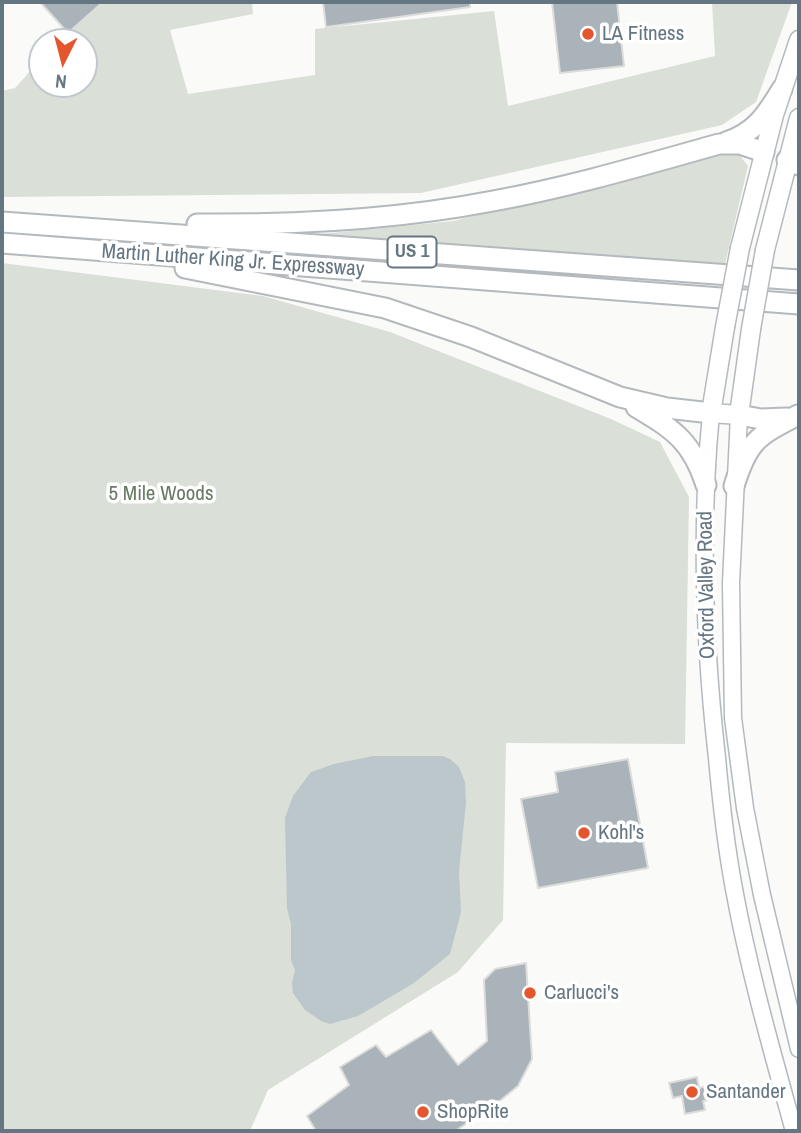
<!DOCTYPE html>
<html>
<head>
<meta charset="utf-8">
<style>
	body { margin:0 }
	#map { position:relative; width:801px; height:1133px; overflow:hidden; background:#fafaf8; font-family:"Archivo Narrow",sans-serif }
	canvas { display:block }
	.frame { position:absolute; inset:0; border:4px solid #657683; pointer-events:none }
	.north { position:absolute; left:28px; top:28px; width:70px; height:70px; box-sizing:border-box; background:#fff; border:2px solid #c1c8cd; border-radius:50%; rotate:186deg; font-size:19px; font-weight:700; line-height:28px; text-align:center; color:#657683 }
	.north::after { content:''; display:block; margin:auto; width:24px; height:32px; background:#e4572e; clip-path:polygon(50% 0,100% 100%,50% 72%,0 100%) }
</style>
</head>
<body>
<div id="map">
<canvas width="801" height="1133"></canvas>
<div class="frame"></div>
<div class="north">N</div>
</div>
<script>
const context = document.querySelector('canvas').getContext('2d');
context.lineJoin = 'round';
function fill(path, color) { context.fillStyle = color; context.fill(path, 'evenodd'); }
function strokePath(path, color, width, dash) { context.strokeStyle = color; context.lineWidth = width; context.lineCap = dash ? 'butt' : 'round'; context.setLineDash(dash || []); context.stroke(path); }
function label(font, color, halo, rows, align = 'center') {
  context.font = font + ' "Archivo Narrow",sans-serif'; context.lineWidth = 7; context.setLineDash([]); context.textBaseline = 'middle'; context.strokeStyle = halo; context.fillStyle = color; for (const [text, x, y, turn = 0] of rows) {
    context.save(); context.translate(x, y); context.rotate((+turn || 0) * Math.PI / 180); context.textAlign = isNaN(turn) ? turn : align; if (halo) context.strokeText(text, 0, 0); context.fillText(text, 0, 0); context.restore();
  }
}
fill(new Path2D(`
	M105 2H252L253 14 170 30 188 94 315 75V29L494 11 508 106 715 56 712 2H792L756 102 722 125 421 193 2 197V91L15 88 42 58V84H84V42H56Z
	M738 153 748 166 725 264 311 235 453 221 708 157Z
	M2 263 263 296 390 332 611 419 660 442 689 497 685 744 506 743 503 920 458 972 268 1090 250 1131H2Z`), '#dadfd7');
fill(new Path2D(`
	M373 756H443L450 759 459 767 465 782 466 802 459 872 461 912 450 954 414 983 358 1016 330 1024 321 1021 305 1010 293 993 292 982 295 970 291 960V924L287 908 285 818 293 796 311 772 334 764Z`), '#bbc7cb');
const building = new Path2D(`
	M40 2H103L68 33Z
	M323 2H470V7L326 27Z
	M552 2H617L624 66 560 73Z
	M628 759 648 868 538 888 521 799 558 792 555 772Z
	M526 963 532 1059 518 1086 496 1104 455 1131H316L307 1116 349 1085 340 1067 376 1045 386 1057 431 1030 458 1065 487 1041 484 980 495 969Z
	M697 1077 699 1088 711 1085 714 1099 703 1101 705 1110 685 1114 682 1096 673 1098 669 1083Z`);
fill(building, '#aab3b9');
strokePath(building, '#dcdcda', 2);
const secondary = new Path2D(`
	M711 413C700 528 704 643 717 758 721 802 726 846 734 889 749 971 772 1051 794 1131
	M739 415 731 583 733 718 745 808 762 895 799 1049`);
const primary = new Path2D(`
	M740 248 774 115 799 40
	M765 250 799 118
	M725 327 711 413 739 415 751 329`);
const highway = new Path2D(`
	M726 142C755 133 767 114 782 89
	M787 160 799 165
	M2 222 799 280
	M197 224C296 225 395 220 493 201 570 187 644 165 719 144H740L764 152
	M2 243 799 304
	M185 268 385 308 471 337 620 397 667 408 711 413
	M636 407C673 429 692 441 706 485
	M739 415 761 419 787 418
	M734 486C748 441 757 436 798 415`);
strokePath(secondary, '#b3babf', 19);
strokePath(primary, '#b5babe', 21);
strokePath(highway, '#b4b9bd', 23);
strokePath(secondary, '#fff', 16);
strokePath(primary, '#fff', 18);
strokePath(highway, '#fff', 19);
const primaryBridge = new Path2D(`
	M725 327 740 248
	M751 329 765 250`);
strokePath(primaryBridge, '#b5babe', 21, []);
strokePath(primaryBridge, '#fff', 18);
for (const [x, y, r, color] of [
	[588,34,7,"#e4572e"],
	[584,833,7,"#e4572e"],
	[530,993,7,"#e4572e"],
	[692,1092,7,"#e4572e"],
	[423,1112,7,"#e4572e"]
]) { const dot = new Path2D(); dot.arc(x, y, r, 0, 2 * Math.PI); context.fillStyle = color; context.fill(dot); strokePath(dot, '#fff', 2.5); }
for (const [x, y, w] of [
	[412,252,49]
]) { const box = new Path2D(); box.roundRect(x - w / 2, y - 15.5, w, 31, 5); context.fillStyle = '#fff'; context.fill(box); strokePath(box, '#657683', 2); }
label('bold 19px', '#657683', null, [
	["US 1",412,252]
]);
label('21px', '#657683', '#fff', [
	["LA Fitness",602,34],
	["Kohl's",598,833],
	["Carlucci's",544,993],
	["Santander",706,1092],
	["ShopRite",437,1112]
], 'left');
label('21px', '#657683', '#fff', [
	["Martin Luther King Jr. Expressway",233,261,4],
	["Oxford Valley Road",707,585,-91]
]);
label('21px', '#687a64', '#fff', [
	["5 Mile Woods",161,494]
]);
</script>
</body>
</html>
